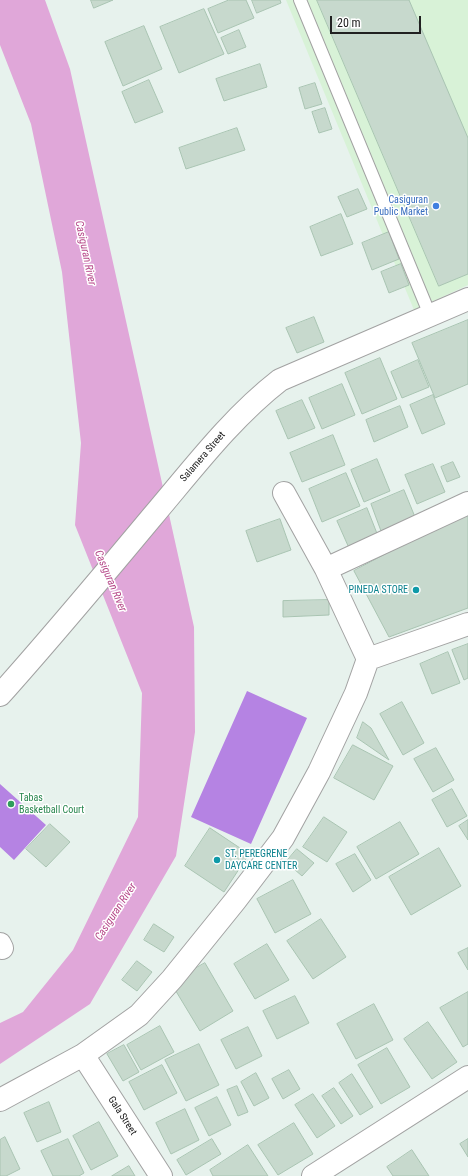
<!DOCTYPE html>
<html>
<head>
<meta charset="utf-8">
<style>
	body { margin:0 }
	#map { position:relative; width:468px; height:1176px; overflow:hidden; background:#e7f2ed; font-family:"Roboto Condensed",sans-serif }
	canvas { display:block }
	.scale { position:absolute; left:330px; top:16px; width:91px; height:18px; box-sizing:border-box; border:2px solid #212121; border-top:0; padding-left:5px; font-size:12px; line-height:14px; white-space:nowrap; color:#212121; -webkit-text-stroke:3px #fff; paint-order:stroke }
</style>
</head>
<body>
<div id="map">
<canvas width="468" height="1176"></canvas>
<div class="scale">20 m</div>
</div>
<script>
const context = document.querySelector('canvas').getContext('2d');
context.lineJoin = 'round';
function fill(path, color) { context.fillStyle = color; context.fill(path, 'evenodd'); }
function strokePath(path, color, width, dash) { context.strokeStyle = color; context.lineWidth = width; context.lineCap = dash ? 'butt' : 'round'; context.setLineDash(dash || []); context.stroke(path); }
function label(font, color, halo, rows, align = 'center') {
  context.font = font + ' "Roboto Condensed",sans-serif'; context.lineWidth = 3; context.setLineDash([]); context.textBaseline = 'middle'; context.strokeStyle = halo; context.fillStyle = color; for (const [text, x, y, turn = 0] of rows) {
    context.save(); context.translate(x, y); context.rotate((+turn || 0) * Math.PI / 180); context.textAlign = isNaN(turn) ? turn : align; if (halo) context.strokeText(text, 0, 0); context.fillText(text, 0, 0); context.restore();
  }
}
fill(new Path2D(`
	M286 0H468V285L414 310Z`), '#d8f2d7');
fill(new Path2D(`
	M247 691 307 718 251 844 191 817Z
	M0 784 46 825 14 860 0 847Z`), '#b583e3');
fill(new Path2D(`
	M0 0H45L70 69 194 627 195 732 176 856 90 1004 0 1064V1023L23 1012 73 950 138 817 142 693 75 525 81 443 62 272 31 124 0 45Z`), '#e0a7d9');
const building = new Path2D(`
	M91 0H113L94 8Z
	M229 0H246L254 18 218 33 208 9Z
	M252 0H280L281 3 257 13Z
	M317 0H409L468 138V274L439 286Z
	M204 9 224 54 179 73 160 27Z
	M144 26 162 69 123 86 105 42Z
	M239 30 246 47 228 54 221 38Z
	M260 64 267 87 224 101 216 79Z
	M149 80 163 112 135 123 122 92Z
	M315 83 322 104 305 109 299 88Z
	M325 108 332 129 319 133 312 112Z
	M237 128 245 150 186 169 179 148Z
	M358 189 367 209 347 217 338 197Z
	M341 214 353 244 321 256 310 227Z
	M389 232 399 259 372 270 362 243Z
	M401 264 409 285 389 293 381 272Z
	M314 317 324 342 297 353 286 328Z
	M468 320V384L435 398 412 343Z
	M380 358 397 399 362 414 345 373Z
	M418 360 429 387 402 398 391 372Z
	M342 384 355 415 322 429 309 398Z
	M433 395 445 424 422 434 410 405Z
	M302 400 315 428 288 439 276 411Z
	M400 406 408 427 374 442 366 420Z
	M333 435 345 465 302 482 290 453Z
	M377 459 390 491 364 502 351 470Z
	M453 462 460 477 447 482 441 467Z
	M433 464 445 492 417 504 405 475Z
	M346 473 360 506 322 522 309 489Z
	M404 490 415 517 381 531 371 504Z
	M367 508 378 536 349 548 337 521Z
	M468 511V608L389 637 354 571Z
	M280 519 291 550 257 562 246 531Z
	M329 600V615L283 617V601Z
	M468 644V678L464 680 452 650Z
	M448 652 460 683 432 694 420 664Z
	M402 702 424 743 403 755 380 714Z
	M363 722 371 728 389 760 357 738Z
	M353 745 393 766 374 800 334 778Z
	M436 748 454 780 433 792 414 759Z
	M452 789 467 816 447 827 432 800Z
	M324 817 347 832 327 862 303 847Z
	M468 820V840L459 826Z
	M400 822 419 854 376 879 357 847Z
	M50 824 70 842 46 867 26 849Z
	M210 828 249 854 224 892 185 866Z
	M439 848 461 886 411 915 389 877Z
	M297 849 314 863 302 876 286 862Z
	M355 854 371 880 353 892 336 864Z
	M293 880 311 914 275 933 257 899Z
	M321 919 346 957 313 979 287 941Z
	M154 924 174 937 164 952 144 940Z
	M267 944 289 980 255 999 234 964Z
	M468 948V970L458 953Z
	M137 961 152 972 137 991 122 980Z
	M205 963 233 1011 200 1031 171 983Z
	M468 992V1044L463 1047 440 1008Z
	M295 996 309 1023 277 1039 263 1011Z
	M374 1004 393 1040 356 1059 337 1024Z
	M428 1022 457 1062 432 1079 404 1039Z
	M160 1026 174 1052 141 1070 127 1045Z
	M248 1027 262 1056 236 1069 221 1040Z
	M199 1044 219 1085 186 1101 165 1060Z
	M124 1045 139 1072 123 1081 107 1054Z
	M387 1048 410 1087 381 1104 358 1065Z
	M162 1065 177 1093 144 1110 129 1082Z
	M289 1070 300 1089 283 1099 272 1079Z
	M256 1073 269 1098 254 1106 241 1082Z
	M352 1074 373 1107 360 1115 339 1083Z
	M237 1086 248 1112 238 1116 227 1090Z
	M334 1088 353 1116 341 1124 322 1096Z
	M313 1094 335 1126 317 1138 295 1105Z
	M217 1097 231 1125 209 1136 195 1108Z
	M49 1102 61 1132 37 1142 24 1113Z
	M185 1109 199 1140 171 1154 156 1123Z
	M99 1122 118 1156 91 1170 73 1136Z
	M294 1123 313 1154 278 1175 258 1145Z
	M5 1137 20 1169 6 1176H0V1140Z
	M68 1139 84 1173 79 1176H53L41 1151Z
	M212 1139 221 1154 186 1175 177 1160Z
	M468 1139V1157L460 1144Z
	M248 1145 268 1176H213L210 1170Z
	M412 1150 429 1176H393L387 1167Z
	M129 1166 135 1176H112Z`);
fill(building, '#c7d9cd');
strokePath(building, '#a9c4b2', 1);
const lane = new Path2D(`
	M300 0 430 315`);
const street = new Path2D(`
	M326 569 468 503
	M368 659 468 624
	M0 695C52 637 102 577 152 517 192 470 231 418 280 380L468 299
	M0 944 2 948
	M83 1055 161 1176
	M0 1100 83 1055 139 1015 172 979 235 901 283 838 319 772 356 693 368 659 326 569 284 493
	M313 1176 468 1077`);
strokePath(lane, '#a2a2a2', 14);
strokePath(street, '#a2a2a2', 24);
strokePath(lane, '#fff', 12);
strokePath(street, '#fff', 22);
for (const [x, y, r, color] of [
	[436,206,4,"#3f7fe0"],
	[416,590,4,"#0f9aa8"],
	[11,804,4,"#2e9e5b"],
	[217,860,4,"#0f9aa8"]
]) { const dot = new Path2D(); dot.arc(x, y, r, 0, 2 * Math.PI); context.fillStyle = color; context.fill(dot); strokePath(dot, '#fff', 1.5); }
label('10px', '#366cbe', '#fff', [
	["Casiguran",428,200],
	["Public Market",428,212]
], 'right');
label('10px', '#212121', '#fff', [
	["Salamera Street",203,457,-49],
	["Gala Street",122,1116,57]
]);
label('10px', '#0d838f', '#fff', [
	["PINEDA STORE",408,590],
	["ST. PEREGRENE",225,854,"left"],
	["DAYCARE CENTER",225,866,"left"]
], 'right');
label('10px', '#27864d', '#fff', [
	["Tabas",19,798],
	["Basketball Court",19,810]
], 'left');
label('italic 11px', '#b64889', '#fff', [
	["Casiguran River",85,253,78],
	["Casiguran River",110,581,67],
	["Casiguran River",116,912,-57]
]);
</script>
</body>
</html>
